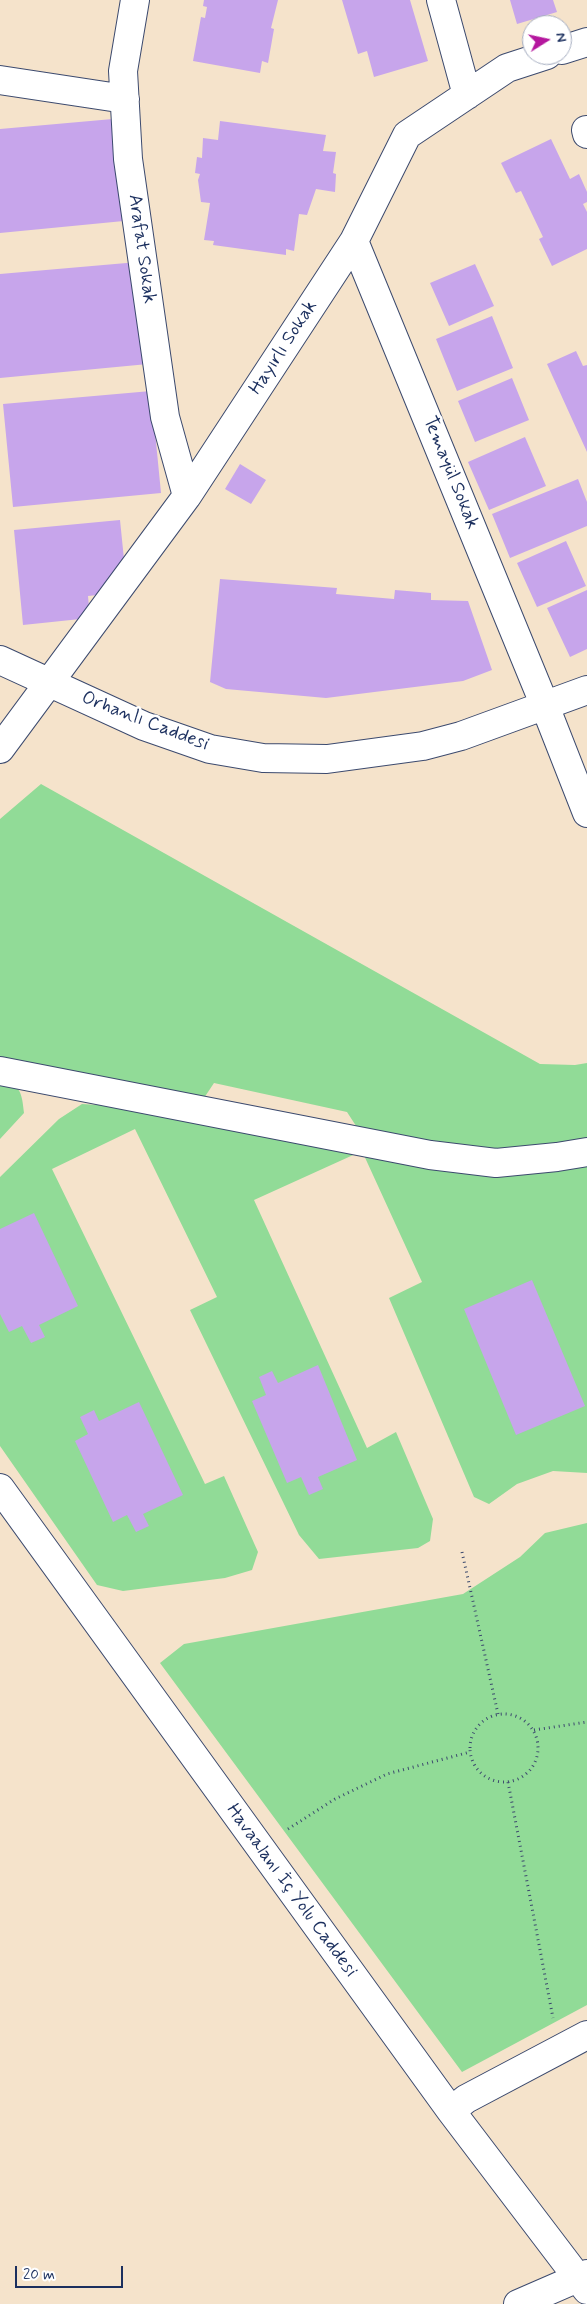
<!DOCTYPE html>
<html>
<head>
<meta charset="utf-8">
<style>
	body { margin:0 }
	#map { position:relative; width:587px; height:2304px; overflow:hidden; background:#f5e3cb; font-family:Mynerve,sans-serif }
	canvas { display:block }
	.north { position:absolute; left:522px; top:15px; width:50px; height:50px; box-sizing:border-box; background:#fff; border:1px solid #a4acbf; border-radius:50%; rotate:80deg; font-size:14px; font-weight:700; line-height:20px; text-align:center; color:#1b2f5e }
	.north::after { content:''; display:block; margin:auto; width:18px; height:22px; background:#b5179e; clip-path:polygon(50% 0,100% 100%,50% 72%,0 100%) }
	.scale { position:absolute; left:15px; top:2266px; width:108px; height:22px; box-sizing:border-box; border:2px solid #1b2f5e; border-top:0; padding-left:6px; font-size:15px; line-height:18px; white-space:nowrap; color:#1b2f5e; -webkit-text-stroke:4px #fff; paint-order:stroke }
</style>
</head>
<body>
<div id="map">
<canvas width="587" height="2304"></canvas>
<div class="north">N</div>
<div class="scale">20 m</div>
</div>
<script>
const context = document.querySelector('canvas').getContext('2d');
context.lineJoin = 'round';
function fill(path, color) { context.fillStyle = color; context.fill(path, 'evenodd'); }
function strokePath(path, color, width, dash) { context.strokeStyle = color; context.lineWidth = width; context.lineCap = dash ? 'butt' : 'round'; context.setLineDash(dash || []); context.stroke(path); }
function label(font, color, halo, rows, align = 'center') {
  context.font = font + ' Mynerve,sans-serif'; context.lineWidth = 5; context.setLineDash([]); context.textBaseline = 'middle'; context.strokeStyle = halo; context.fillStyle = color; for (const [text, x, y, turn = 0] of rows) {
    context.save(); context.translate(x, y); context.rotate((+turn || 0) * Math.PI / 180); context.textAlign = isNaN(turn) ? turn : align; if (halo) context.strokeText(text, 0, 0); context.fillText(text, 0, 0); context.restore();
  }
}
fill(new Path2D(`
	M41 784 540 1064 575 1065 587 1063V1140L495 1155 360 1132 347 1112 214 1083 204 1098 0 1058V819Z
	M0 1078C21 1084 22 1094 24 1113L0 1139Z
	M82 1104 115 1106 502 1177 587 1163V1473L553 1471 517 1484 489 1504 474 1497 389 1298 422 1282 362 1151 254 1200 367 1448 396 1432 433 1519 430 1541 418 1548 319 1559 299 1535 190 1310 217 1297 135 1129 52 1169 205 1484 224 1476 258 1552 252 1570 225 1578 123 1591 97 1585 0 1446V1177L59 1119Z
	M587 1523V2005L462 2072 160 1663 184 1644 463 1594 520 1557 545 1533Z`), '#91db97');
fill(new Path2D(`
	M204 0H278L271 28 274 29 268 63 262 61 260 73 193 61 201 17 205 18 207 7 203 6Z
	M342 0H410L428 61 374 77 367 51 358 54Z
	M510 0H553L557 12 517 24Z
	M124 118 134 220 0 233V129Z
	M220 121 326 135 323 151 336 152 333 173 336 174 335 192 316 189 307 215 299 214 294 251 286 249V255L213 245 214 241 204 240 210 203 201 202 198 180 200 174 195 173 197 157 202 158 203 138 218 140Z
	M551 139 570 179 579 174 587 192V202L583 204 587 212V249L552 266 539 239 543 237 521 191 516 193 501 163Z
	M138 262 148 364 0 378V274Z
	M475 264 494 306 449 326 430 283Z
	M492 316 513 368 457 391 436 339Z
	M576 351 583 366 587 365V452L547 364Z
	M512 378 529 420 475 442 458 401Z
	M151 391 161 493 13 507 3 404Z
	M525 437 546 486 489 510 468 462Z
	M240 464 266 480 251 504 225 489Z
	M578 479 587 502V526L510 558 492 514Z
	M120 520 126 579 106 581 107 594 88 596 90 618 23 625 14 530Z
	M566 541 586 586 537 607 517 563Z
	M220 579 337 588 336 594 394 599 395 590 431 593V600L468 601 492 670 463 681 326 698 226 689 210 682Z
	M587 590V649L570 657 547 608Z
	M34 1213 78 1306 39 1325 45 1337 31 1343 22 1326 9 1332 0 1314V1229Z
	M532 1280 585 1406 516 1435 464 1309Z
	M318 1365 357 1460 318 1477 323 1489 309 1495 301 1477 287 1483 252 1401 266 1395 259 1377 272 1371 278 1383Z
	M139 1402 183 1495 143 1514 149 1526 136 1532 127 1515 113 1522 75 1441 88 1434 80 1417 94 1410 99 1421Z`), '#c7a5eb');
const minor = new Path2D(`
	M135 0 123 71 128 159 165 417 187 496
	M441 0 467 95
	M562 50 587 42
	M0 80 125 99
	M586 130 587 134
	M354 241 545 706 587 813
	M0 660 144 726 210 749 263 758 327 759 423 746 461 736 587 690
	M0 749 187 496 354 241 407 135 507 68 547 55
	M0 1071 430 1155 496 1163 557 1157 587 1152
	M0 1488 451 2111 587 2290
	M451 2111 466 2099 587 2035`);
const highway = new Path2D(`
	M518 2304 587 2274`);
strokePath(minor, '#3c4a6e', 30);
strokePath(highway, '#3c4a6e', 30);
strokePath(new Path2D(`
	M462 1552 498 1714
	M470 1748a34 34 0 1 1 68 0a34 34 0 1 1-68 0Z
	M534 1730 587 1722
	M508 1782 553 2018
	M288 1829 335 1799 387 1774 470 1752`), '#3c4a6e', 3, [1, 4]);
strokePath(minor, '#fff', 28);
strokePath(highway, '#fff', 28);
label('19px', '#1b2f5e', '#fff', [
	["Arafat Sokak",141,249,82],
	["Hayırlı Sokak",284,348,-57],
	["Temayül Sokak",450,473,68],
	["Orhanlı Caddesi",145,722,21],
	["Havaalanı İç Yolu Caddesi",291,1891,54]
]);
</script>
</body>
</html>
